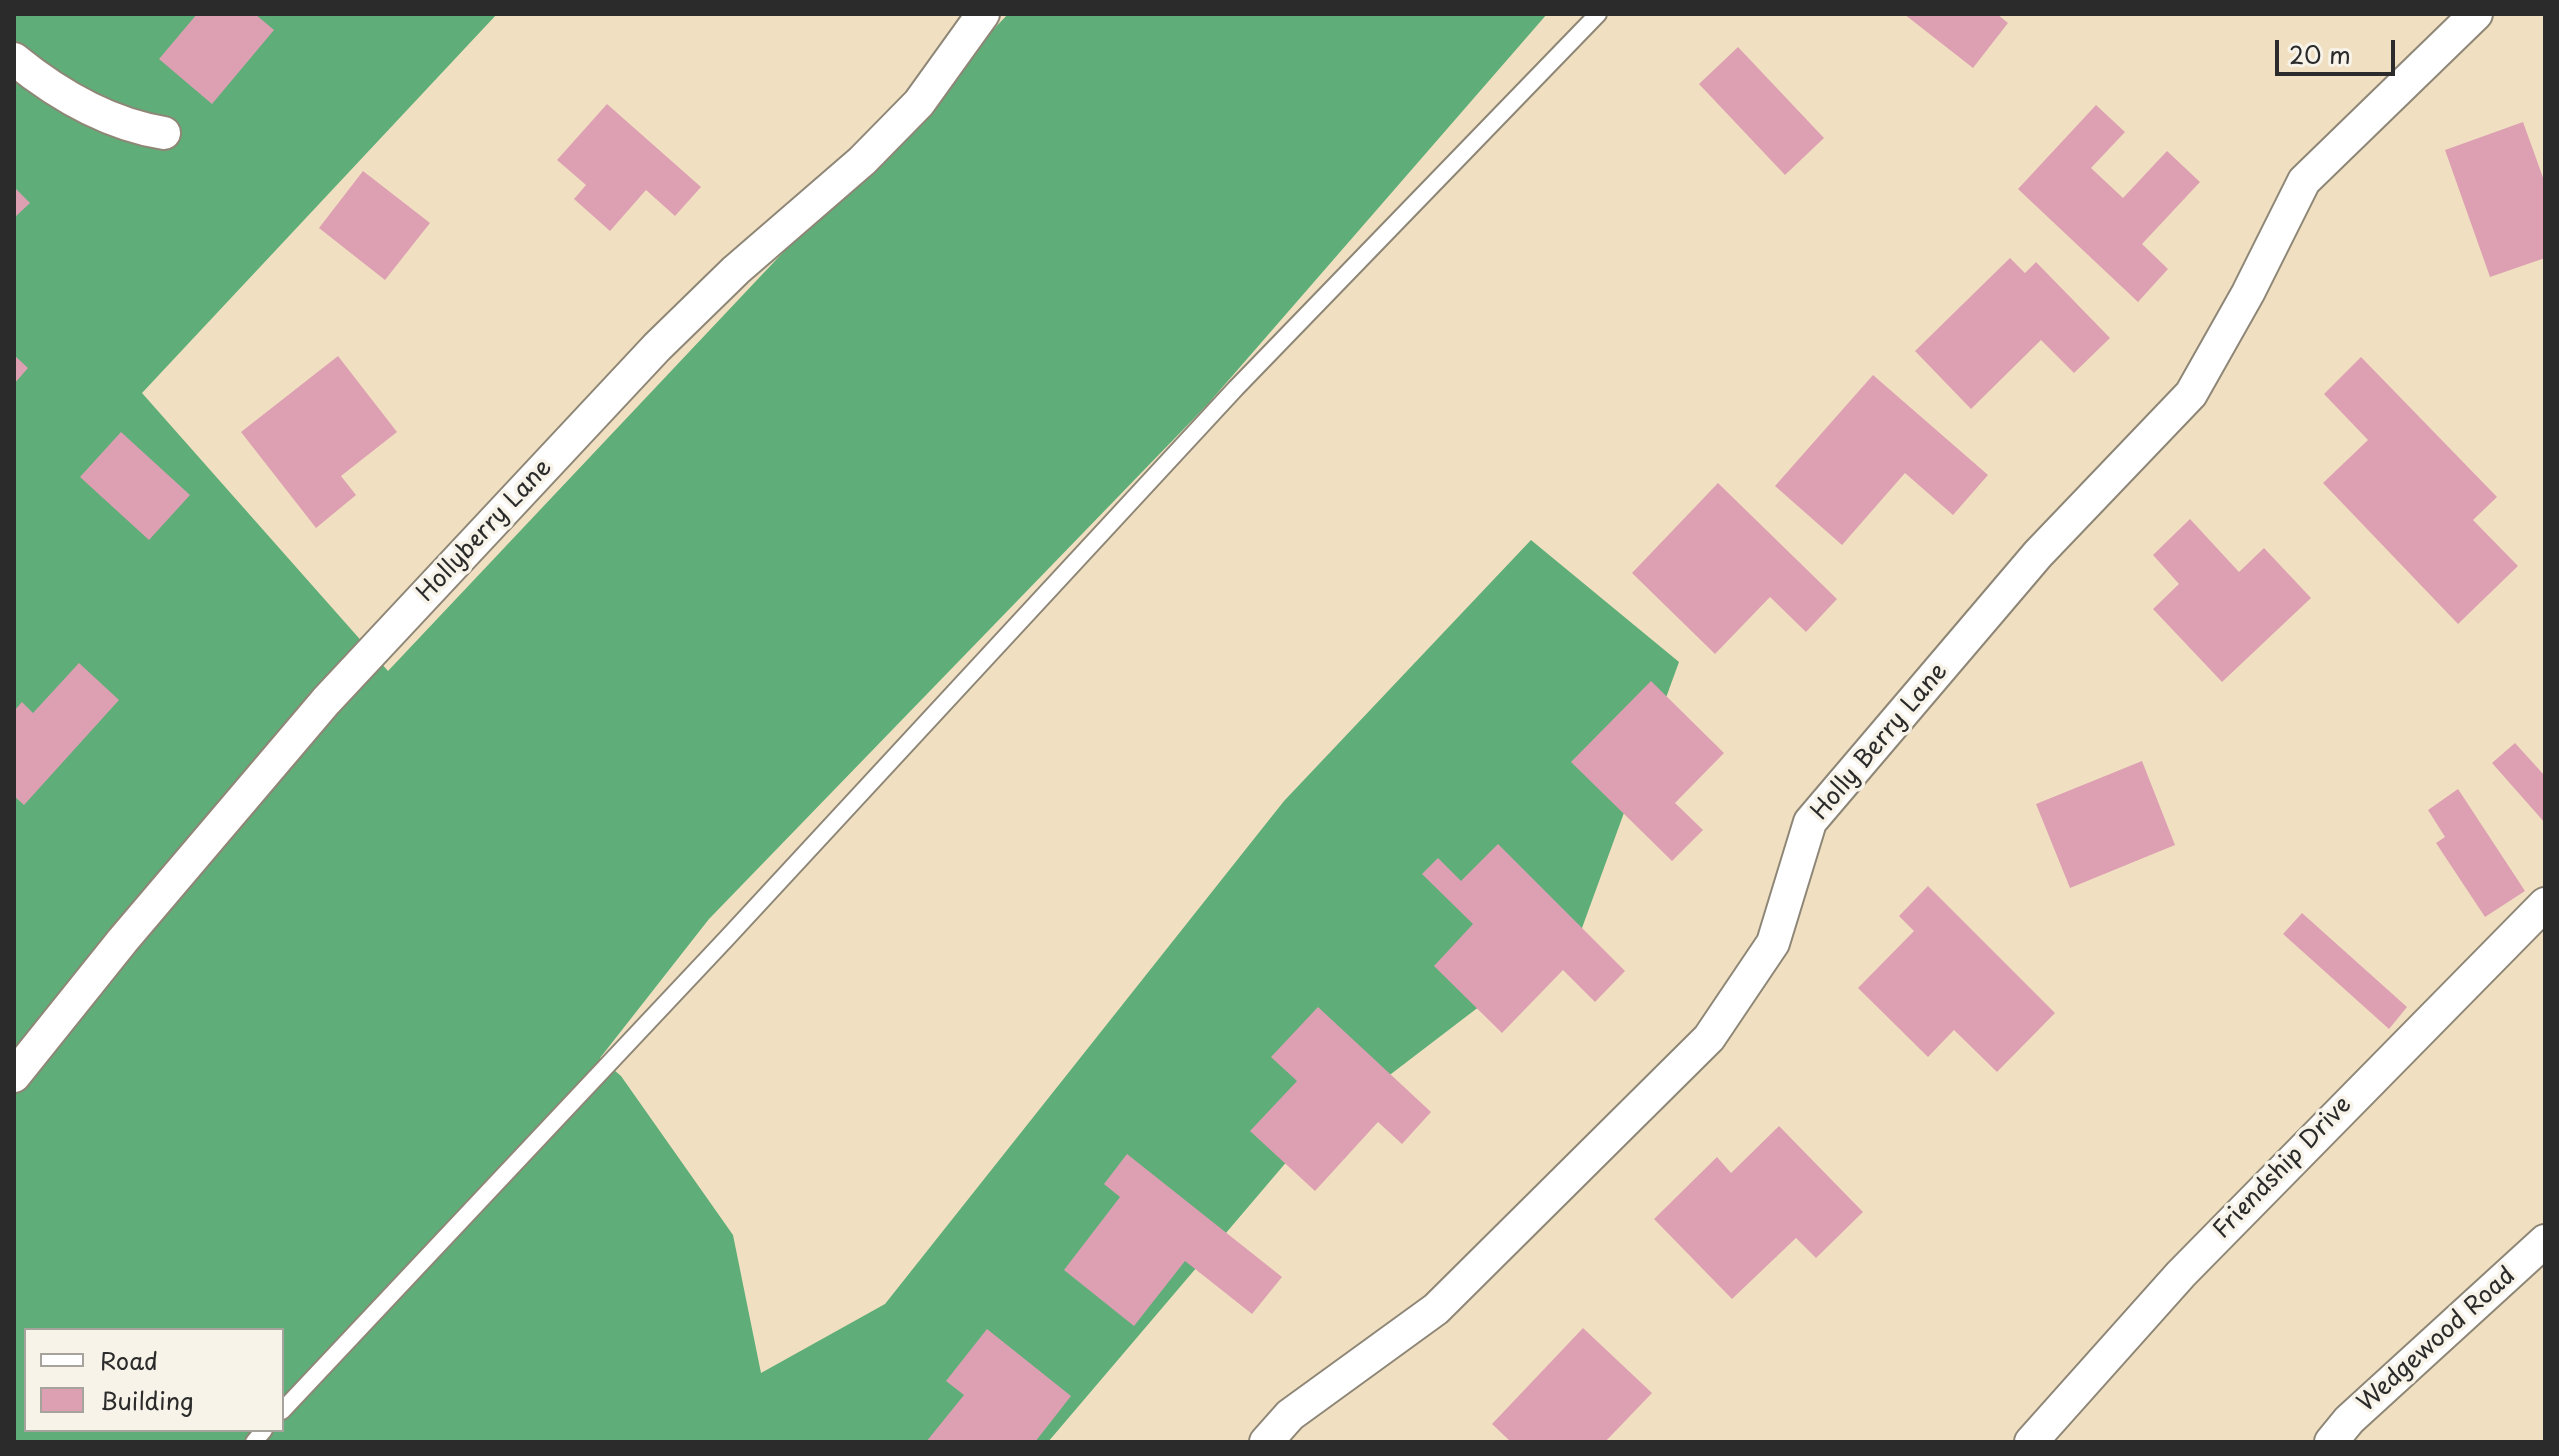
<!DOCTYPE html>
<html>
<head>
<meta charset="utf-8">
<style>
	body { margin:0 }
	#map { position:relative; width:2559px; height:1456px; overflow:hidden; background:#f0e0c1; font-family:"Playpen Sans",sans-serif }
	canvas { display:block }
	.frame { position:absolute; inset:0; border:16px solid #2b2b2b; pointer-events:none }
	.legend { position:absolute; left:24px; top:1328px; width:260px; height:104px; box-sizing:border-box; background:#f7f3e8; border:2px solid #a5a39c; margin:0; padding:10px 14px; list-style:none; font-size:24px; color:#2b2b2b }
	.legend li { display:flex; align-items:center; gap:16px; height:40px }
	.legend b { width:40px; border:2px solid #a5a39c }
	.scale { position:absolute; left:2275px; top:40px; width:120px; height:36px; box-sizing:border-box; border:4px solid #2b2b2b; border-top:0; padding-left:10px; font-size:24px; line-height:28px; white-space:nowrap; color:#2b2b2b; -webkit-text-stroke:6px #f7f3e8; paint-order:stroke }
</style>
</head>
<body>
<div id="map">
<canvas width="2559" height="1456"></canvas>
<div class="frame"></div>
<ul class="legend">
<li><b style="height:10px;background:#fff"></b>Road</li>
<li><b style="height:22px;background:#dda0b3"></b>Building</li>
</ul>
<div class="scale">20 m</div>
</div>
<script>
const context = document.querySelector('canvas').getContext('2d');
context.lineJoin = 'round';
function fill(path, color) { context.fillStyle = color; context.fill(path, 'evenodd'); }
function strokePath(path, color, width, dash) { context.strokeStyle = color; context.lineWidth = width; context.lineCap = dash ? 'butt' : 'round'; context.setLineDash(dash || []); context.stroke(path); }
function label(font, color, halo, rows, align = 'center') {
  context.font = font + ' "Playpen Sans",sans-serif'; context.lineWidth = 7; context.setLineDash([]); context.textBaseline = 'middle'; context.strokeStyle = halo; context.fillStyle = color; for (const [text, x, y, turn = 0] of rows) {
    context.save(); context.translate(x, y); context.rotate((+turn || 0) * Math.PI / 180); context.textAlign = isNaN(turn) ? turn : align; if (halo) context.strokeText(text, 0, 0); context.fillText(text, 0, 0); context.restore();
  }
}
fill(new Path2D(`
	M14 14H497L142 393 388 671 1008 14H1547L1207 405 709 919 600 1058 621 1076 733 1235 761 1373 885 1304 1284 801 1531 540 1679 662 1582 928 1306 1139 1048 1442H14ZM26 1330H282V1430H26Z`), '#5fad78');
fill(new Path2D(`
	M197 14H255L274 30 212 104 159 59Z
	M1904 14H1997L2008 23 1973 68Z
	M1738 47 1824 138 1785 175 1699 84Z
	M607 104 701 187 675 216 646 190 610 231 574 199 586 185 557 160Z
	M2096 105 2125 132 2091 168 2123 198 2167 151 2200 182 2142 244 2168 269 2138 302 2018 189Z
	M2523 122 2545 183V258L2490 277 2445 150Z
	M363 171 430 223 385 280 319 228Z
	M14 187 30 203 14 218Z
	M2010 258 2025 273 2036 262 2110 338 2074 373 2041 340 1971 409 1915 351Z
	M14 355 28 368 14 384Z
	M338 356 397 432 341 476 356 495 316 528 241 432Z
	M2361 357 2497 497 2473 520 2518 566 2458 624 2323 483 2368 440 2324 394Z
	M1873 375 1988 475 1953 515 1905 473 1842 545 1775 486Z
	M121 432 190 495 149 540 80 477Z
	M1718 483 1837 599 1806 632 1770 597 1715 654 1632 573Z
	M2190 519 2239 572 2264 548 2311 598 2222 682 2153 609 2179 584 2153 555Z
	M79 663 119 700 24 805 14 796V711L22 702 33 713Z
	M1651 681 1724 753 1675 803 1703 830 1672 861 1571 762Z
	M2515 743 2545 776V823L2492 763Z
	M2142 761 2175 845 2070 888 2036 804Z
	M2458 789 2525 891 2485 917 2436 843 2445 837 2428 810Z
	M1498 844 1625 971 1595 1002 1563 970 1502 1033 1434 966 1473 924 1422 874 1438 858 1461 881Z
	M1928 886 2055 1013 1997 1072 1954 1030 1928 1057 1858 988 1914 931 1899 916Z
	M2302 913 2407 1007 2389 1029 2283 934Z
	M1318 1007 1431 1112 1402 1144 1378 1122 1315 1191 1250 1131 1297 1081 1271 1057Z
	M1779 1126 1863 1212 1816 1258 1796 1238 1732 1299 1654 1219 1717 1157 1731 1173Z
	M1127 1154 1282 1277 1252 1314 1185 1261 1134 1326 1064 1270 1120 1197 1104 1184Z
	M1583 1328 1652 1393 1605 1442H1511L1492 1424Z
	M987 1329 1071 1396 1035 1442H926L964 1395 946 1381Z`), '#dda0b3');
const service = new Path2D(`
	M282 1411 727 938 1236 388 1598 14
	M254 1442 264 1430`);
const minor = new Path2D(`
	M14 59C57 94 108 124 164 133
	M14 1076 123 940 326 701 657 347 736 270 862 161 919 103 983 14
	M1266 1442 1290 1415 1436 1309 1709 1038 1773 943 1810 822 2038 554 2191 394 2248 293 2304 181 2476 14
	M2031 1442 2181 1274 2545 904
	M2331 1442 2349 1420 2545 1241`);
strokePath(service, '#8e8676', 20);
strokePath(minor, '#8e8676', 36);
strokePath(service, '#fff', 16);
strokePath(minor, '#fff', 32);
label('24px', '#2b2b2b', '#f7f3e8', [
	["Hollyberry Lane",485,531,-47],
	["Holly Berry Lane",1880,742,-50],
	["Friendship Drive",2283,1168,-46],
	["Wedgewood Road",2437,1340,-42]
]);
</script>
</body>
</html>
